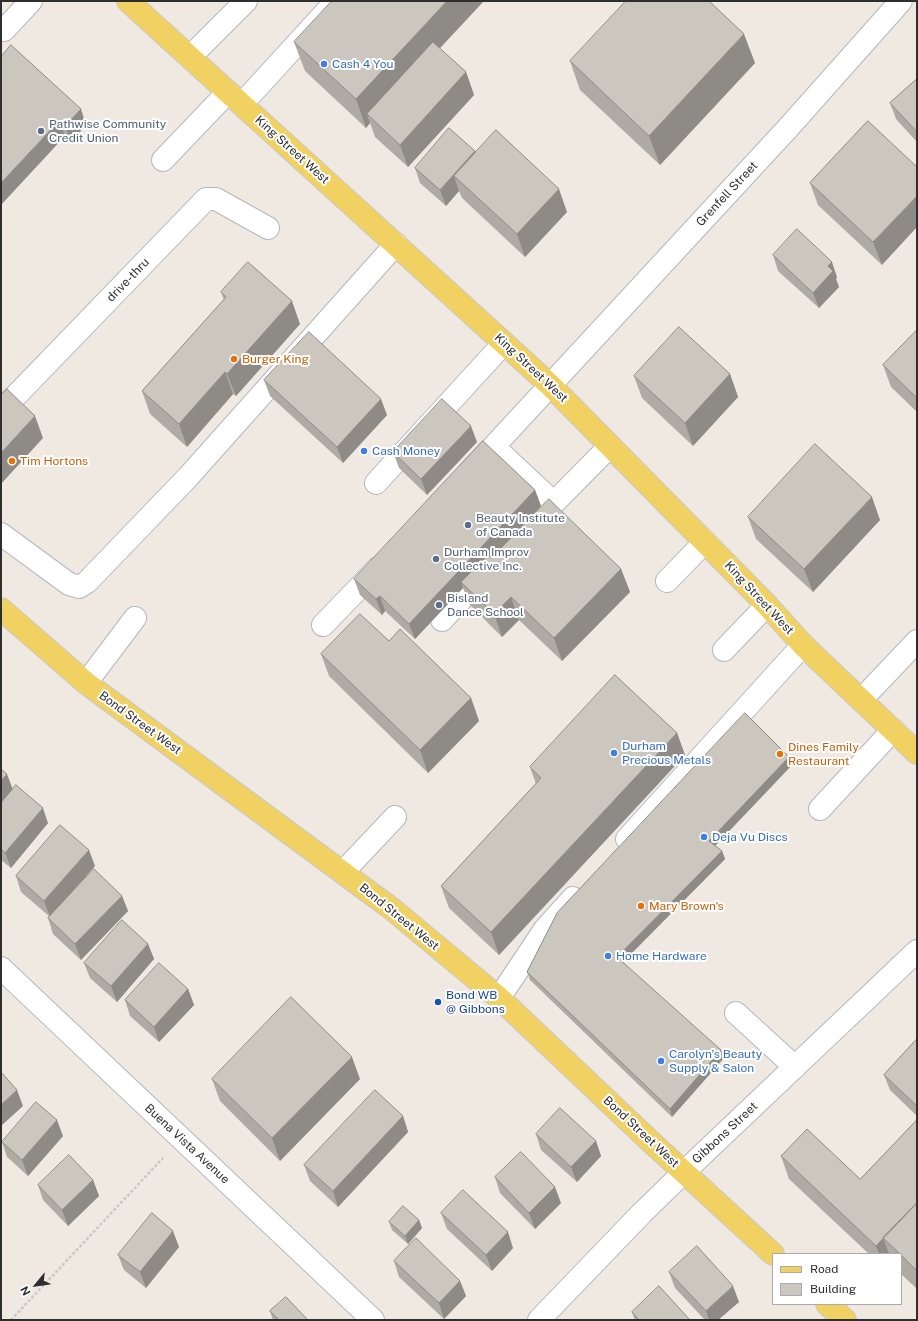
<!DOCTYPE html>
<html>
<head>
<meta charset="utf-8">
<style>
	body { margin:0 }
	#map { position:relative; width:918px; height:1321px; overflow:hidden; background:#efe9e1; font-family:"Public Sans",sans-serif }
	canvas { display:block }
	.frame { position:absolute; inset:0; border:2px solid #2e2e2e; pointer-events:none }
	.legend { position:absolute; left:772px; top:1253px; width:130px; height:52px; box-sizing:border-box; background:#fff; border:1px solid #ababab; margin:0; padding:5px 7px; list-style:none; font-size:12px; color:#2e2e2e }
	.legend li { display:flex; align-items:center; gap:8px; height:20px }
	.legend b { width:20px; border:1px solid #ababab }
	.north { position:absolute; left:16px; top:1265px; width:40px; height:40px; -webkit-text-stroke:3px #fff; paint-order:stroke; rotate:241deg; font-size:11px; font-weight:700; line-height:16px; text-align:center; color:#2e2e2e }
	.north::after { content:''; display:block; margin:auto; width:14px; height:18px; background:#2e2e2e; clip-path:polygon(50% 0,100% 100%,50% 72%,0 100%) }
</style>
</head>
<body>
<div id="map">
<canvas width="918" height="1321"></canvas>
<div class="frame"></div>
<ul class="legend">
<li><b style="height:5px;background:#f2d163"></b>Road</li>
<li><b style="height:11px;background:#cbc7bf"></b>Building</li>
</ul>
<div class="north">N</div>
</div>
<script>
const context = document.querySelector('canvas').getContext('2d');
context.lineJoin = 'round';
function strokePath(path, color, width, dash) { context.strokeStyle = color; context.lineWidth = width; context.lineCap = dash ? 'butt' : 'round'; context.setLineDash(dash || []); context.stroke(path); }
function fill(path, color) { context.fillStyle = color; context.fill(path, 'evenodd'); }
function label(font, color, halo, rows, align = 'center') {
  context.font = font + ' "Public Sans",sans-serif'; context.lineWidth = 4; context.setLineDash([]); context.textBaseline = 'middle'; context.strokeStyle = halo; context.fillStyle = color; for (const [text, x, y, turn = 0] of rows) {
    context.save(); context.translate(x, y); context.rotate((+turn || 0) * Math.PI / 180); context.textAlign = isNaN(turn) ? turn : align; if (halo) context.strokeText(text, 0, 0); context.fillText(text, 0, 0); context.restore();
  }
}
const minor = new Path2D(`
	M4 30 31 1
	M190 57 246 1
	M242 104 336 1
	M163 160 228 92
	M1 411 206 199H216L268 228
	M494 447 554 503
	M471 471 788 128 901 1
	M376 483 504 343
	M532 525 610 446
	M1 534 69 584 79 587 87 582 188 477 396 244
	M667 581 705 542
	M442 620 486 573
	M323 625 378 568
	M724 650 767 605
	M86 683 135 618
	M861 700 917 641
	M820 809 893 730
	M627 839 803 645
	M343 872 395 817
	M1 968 373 1320
	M499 998 545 929 573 898
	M736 1013 795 1067
	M539 1320 642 1213 684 1172 917 951`);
const major = new Path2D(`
	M128 1 550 385 767 605 803 645 917 753
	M1 609 86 683 392 909 499 998 651 1142 773 1254
	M827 1304 845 1320`);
strokePath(minor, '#b4b7c1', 24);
strokePath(major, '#c9c9c9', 24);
strokePath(new Path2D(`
	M11 1320 163 1158`), '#c9c9c9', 2.5, [3, 2]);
strokePath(minor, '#fff', 22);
strokePath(major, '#f2d163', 22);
fill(new Path2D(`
	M294 42 440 49 466 72 474 95 408 167 375 137 370 123 366 128 305 71Z
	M1 57 86 125 71 142 65 136Z
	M570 61 755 63 660 165 580 90Z
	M917 79V142L896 119 890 103Z
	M868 121 882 265 818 205 810 183Z
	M475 152 567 212 525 257 462 198 459 191 446 206 420 183 415 168Z
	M773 255 837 277 836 279 839 287 819 308 778 271Z
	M221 292 300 324 236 396 233 394 187 447 150 414 142 391 224 300Z
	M917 330V412L891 387 883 365Z
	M730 374 738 397 693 446 642 398 634 376Z
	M264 380 387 415 343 463 270 396Z
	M477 442 427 495 399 468 393 452Z
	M535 490 541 506 503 546 621 569 630 592 562 661 519 620 502 637 470 605 463 588 415 639 385 611 382 615 360 595 354 579Z
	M748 517 880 520 813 592 756 539Z
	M389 641 471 698 479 721 428 773 329 676 321 654Z
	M677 733 685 755 499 955 449 908 441 886 536 784 530 767Z
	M789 757 792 765 715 846 722 851 725 859 623 962 724 1058 672 1117 530 980 527 972Z
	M1 769 12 789 48 823 11 868 1 860Z
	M95 866 59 906 122 896 128 911 81 960 53 934 48 918 49 916 21 892 16 876Z
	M148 944 154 959 117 1002 90 978 84 963Z
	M188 989 194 1005 159 1042 130 1016 125 1000Z
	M917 1039V1116L890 1090 884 1075Z
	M212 1079H360L280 1161 220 1101Z
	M403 1116 408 1132 338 1207 310 1181 304 1165Z
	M917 1120V1289L901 1274V1254H869L789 1179 781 1156 860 1179Z
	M536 1134 596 1141 601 1156 577 1182 541 1150Z
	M63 1136 28 1176 7 1157 2 1142Z
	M495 1177 561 1203 535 1229 500 1193Z
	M93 1180 99 1196 68 1226 43 1200 38 1185Z
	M441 1213 513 1248 492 1271 447 1229Z
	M419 1220 422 1228 408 1244 392 1230 389 1222Z
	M179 1247 146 1288 124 1270 118 1255Z
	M394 1261 460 1281 466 1296 444 1319 399 1277Z
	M669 1272 739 1302 718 1320H705L675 1288Z
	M270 1311 308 1320H273Z
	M632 1312 690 1320H635Z`), '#afaba4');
fill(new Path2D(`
	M447 1H484L373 120 367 114 370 123 366 128 356 99Z
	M744 34 755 63 660 165 649 136Z
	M466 72 474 95 408 167 400 145Z
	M81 109 86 125 71 142 65 126Z
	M59 121 65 136 1 205V183Z
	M475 151 480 167 454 176 459 191 446 206 440 190Z
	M559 189 567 212 525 257 517 234Z
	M917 196V227L882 265 873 242Z
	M832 262 837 277 836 279 839 287 819 308 813 293 828 266Z
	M292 301 300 324 236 396 227 374Z
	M225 372 233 394 187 447 179 424Z
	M730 374 738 397 693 446 685 423Z
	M381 399 387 415 343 463 337 447Z
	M35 416 43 438 1 484V453Z
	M471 426 477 442 427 495 421 479Z
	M535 490 541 506 465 586 461 582 463 588 415 639 409 624Z
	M872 497 880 520 813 592 804 569Z
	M621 569 630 592 562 661 554 638Z
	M380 596 385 611 382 615 376 599Z
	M511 597 519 620 502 637 494 614Z
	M471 698 479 721 428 773 420 750Z
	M677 733 685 755 499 955 491 932Z
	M789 757 792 765 712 849 709 841Z
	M7 774 13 790 1 803V781Z
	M43 808 48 823 11 868 5 853Z
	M89 850 95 866 50 917 44 901Z
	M722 851 725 859 620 965 617 957Z
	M122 896 128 911 81 960 75 944Z
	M148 944 154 959 117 1002 111 986Z
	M188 989 194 1005 159 1042 154 1027Z
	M721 1050 724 1058 672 1117 670 1109Z
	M352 1057 360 1079 280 1161 272 1138Z
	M17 1090 23 1106 1 1126V1105Z
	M403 1116 408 1132 338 1207 333 1191Z
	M57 1120 63 1136 28 1176 22 1160Z
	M596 1141 601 1156 577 1182 571 1167Z
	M93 1180 99 1196 68 1226 62 1210Z
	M555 1187 561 1203 535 1229 529 1213Z
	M419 1220 422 1228 408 1244 405 1236Z
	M173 1231 179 1247 146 1288 140 1272Z
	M508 1232 513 1248 492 1271 486 1255Z
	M883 1238 889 1254H879L876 1246Z
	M460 1281 466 1296 444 1319 439 1303Z
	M733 1286 739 1302 718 1320H709L706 1311Z`), '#8e8b86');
const building = new Path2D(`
	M332 1H447L356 99 294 42Z
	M626 1H709L744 34 649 136 570 61Z
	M433 42 466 72 400 145 367 114Z
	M11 45 81 109 65 126 59 121 1 183V57Z
	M917 79V132L890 103Z
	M868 121 917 167V196L873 242 810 183Z
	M449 128 475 151 440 190 415 168Z
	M496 130 559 189 517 234 454 176Z
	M797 229 832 262 828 266 833 271 813 293 773 255Z
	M248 262 292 301 227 374 225 372 179 424 142 391 226 297 221 292Z
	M679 327 730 374 685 423 634 376Z
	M917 330V398L883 365Z
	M309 332 381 399 337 447 264 380Z
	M7 389 35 416 1 453V395Z
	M442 399 471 426 421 479 393 452Z
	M483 441 535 490 409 624 380 596 376 599 354 579Z
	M815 444 872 497 804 569 748 517Z
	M549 499 621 569 554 638 511 597 494 614 461 582 488 555 491 558Z
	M360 614 389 641 400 629 471 698 420 750 321 654Z
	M615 675 677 733 491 932 441 886 541 778 530 767Z
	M745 713 789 757 709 841 722 851 617 957 721 1050 670 1109 527 972 557 913Z
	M1 769 7 774 1 781Z
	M16 785 43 808 5 853 1 849V803Z
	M60 825 89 850 44 901 16 876Z
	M94 869 122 896 75 944 48 918Z
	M122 920 148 944 111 986 84 963Z
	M159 963 188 989 154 1027 125 1000Z
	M291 997 352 1057 272 1138 212 1079Z
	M917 1039V1106L884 1075Z
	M1 1073H2L17 1090 1 1105Z
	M375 1090 403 1116 333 1191 304 1165Z
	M36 1102 57 1120 22 1160 2 1142Z
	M560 1108 596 1141 571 1167 536 1134Z
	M917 1120V1203L876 1246 781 1156 807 1129 860 1179Z
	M521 1152 555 1187 529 1213 495 1177Z
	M69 1155 93 1180 62 1210 38 1185Z
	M463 1190 508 1232 486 1255 441 1213Z
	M917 1203V1271L901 1255V1254H900L883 1238Z
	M403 1206 419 1220 405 1236 389 1222Z
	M152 1213 173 1231 140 1272 118 1255Z
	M416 1238 460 1281 439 1303 394 1261Z
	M697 1246 733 1286 706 1311 669 1272Z
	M659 1286 690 1320H639L632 1312Z
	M286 1297 308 1320H279L270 1311Z`);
fill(building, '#cbc7bf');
strokePath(building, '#8e8b86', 1);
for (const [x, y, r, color] of [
	[324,64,4,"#3f7fe0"],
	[41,131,4,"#5c6f8a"],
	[234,359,4,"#e8710a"],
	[364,451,4,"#3f7fe0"],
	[12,461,4,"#e8710a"],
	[468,525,4,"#5c6f8a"],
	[436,559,4,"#5c6f8a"],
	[439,605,4,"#5c6f8a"],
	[614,753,4,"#3f7fe0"],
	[780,754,4,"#e8710a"],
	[704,837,4,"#3f7fe0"],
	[641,906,4,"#e8710a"],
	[608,956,4,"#3f7fe0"],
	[438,1002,4,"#1a4fb4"],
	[661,1061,4,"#3f7fe0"]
]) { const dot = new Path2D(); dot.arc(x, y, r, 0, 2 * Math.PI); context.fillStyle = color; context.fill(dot); strokePath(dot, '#fff', 1.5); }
label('12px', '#366cbe', '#fff', [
	["Cash 4 You",332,64],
	["Cash Money",372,451],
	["Durham",622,746],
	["Precious Metals",622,760],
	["Deja Vu Discs",712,837],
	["Home Hardware",616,956],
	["Carolyn’s Beauty",669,1054],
	["Supply & Salon",669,1068]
], 'left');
label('12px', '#4e5e75', '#fff', [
	["Pathwise Community",49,124],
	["Credit Union",49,138],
	["Beauty Institute",476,518],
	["of Canada",476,532],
	["Durham Improv",444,552],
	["Collective Inc.",444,566],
	["Bisland",447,598],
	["Dance School",447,612]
], 'left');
label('12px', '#2e2e2e', '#fff', [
	["King Street West",292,150,42],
	["Grenfell Street",727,194,-47],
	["drive-thru",128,280,-46],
	["King Street West",531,368,43],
	["King Street West",759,598,47],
	["Bond Street West",140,723,36],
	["Bond Street West",399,917,39],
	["Bond Street West",641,1132,43],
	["Gibbons Street",725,1133,-43],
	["Buena Vista Avenue",187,1144,43]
]);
label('12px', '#c56008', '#fff', [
	["Burger King",242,359],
	["Tim Hortons",20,461],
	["Dines Family",788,747],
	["Restaurant",788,761],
	["Mary Brown's",649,906]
], 'left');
label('12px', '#164399', '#fff', [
	["Bond WB",446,995],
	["@ Gibbons",446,1009]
], 'left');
</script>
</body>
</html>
